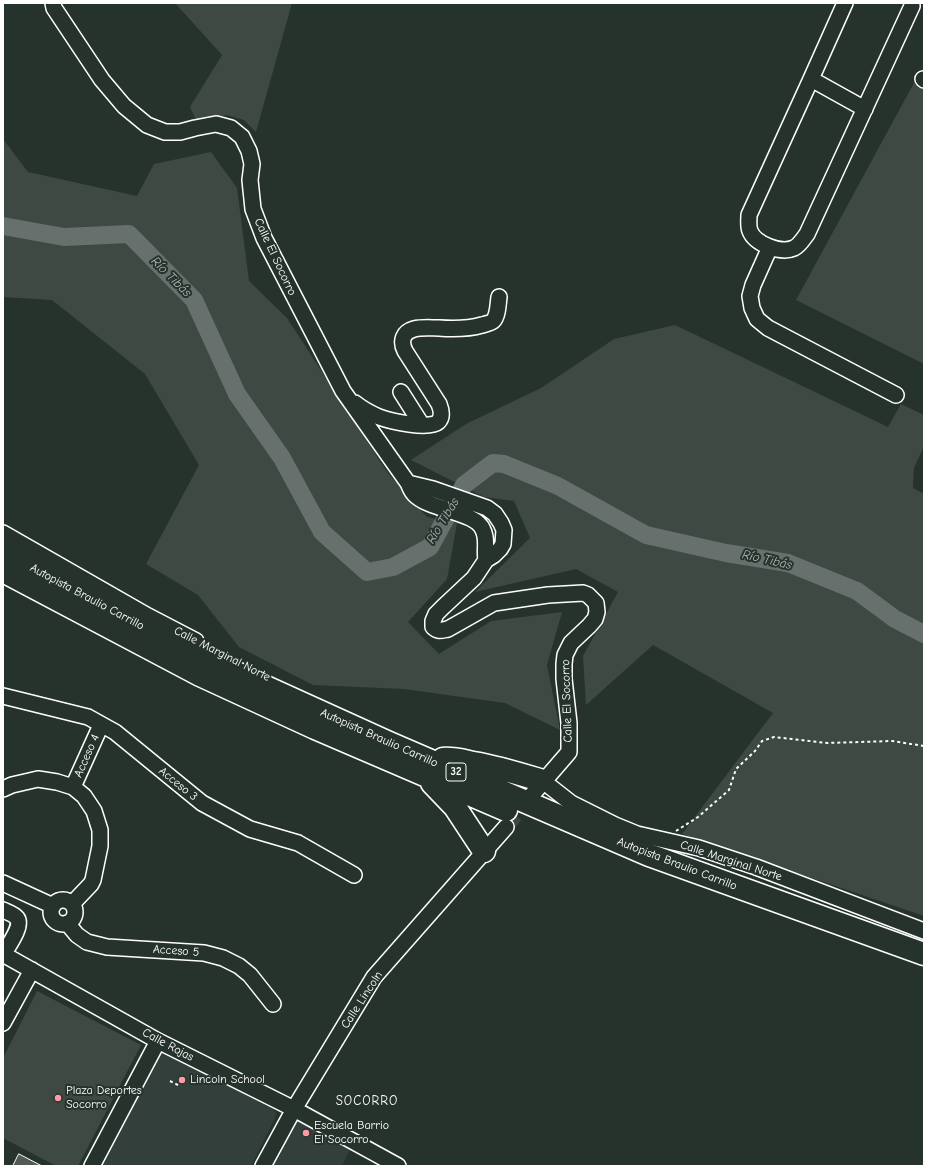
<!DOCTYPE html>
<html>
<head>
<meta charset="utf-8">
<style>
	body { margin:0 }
	#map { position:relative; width:927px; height:1169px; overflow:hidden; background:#26332d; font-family:"Comic Neue",sans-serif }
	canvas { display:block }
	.frame { position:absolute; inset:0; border:4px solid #fff; pointer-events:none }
</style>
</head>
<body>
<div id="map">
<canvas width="927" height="1169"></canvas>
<div class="frame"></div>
</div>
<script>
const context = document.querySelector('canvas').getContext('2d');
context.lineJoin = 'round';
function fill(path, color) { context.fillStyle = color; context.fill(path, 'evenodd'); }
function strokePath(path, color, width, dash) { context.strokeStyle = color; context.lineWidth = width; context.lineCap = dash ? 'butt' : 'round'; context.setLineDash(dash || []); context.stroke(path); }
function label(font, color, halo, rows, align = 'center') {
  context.font = font + ' "Comic Neue",sans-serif'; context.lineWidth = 4; context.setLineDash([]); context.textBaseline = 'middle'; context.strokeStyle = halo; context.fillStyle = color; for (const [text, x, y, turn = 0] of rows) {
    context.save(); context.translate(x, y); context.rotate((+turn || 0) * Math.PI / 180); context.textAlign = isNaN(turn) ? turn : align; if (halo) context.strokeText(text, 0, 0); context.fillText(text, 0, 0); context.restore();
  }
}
fill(new Path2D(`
	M162 1050 274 1110 276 1114 275 1118 251 1166H101Z
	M296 1118 351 1148 342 1166H271Z`), '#333f3a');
fill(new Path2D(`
	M175 3H292L256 132 244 120 227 115 197 122 190 107 222 55Z
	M915 81 924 85V364L796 300Z
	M3 139 28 172 137 196 154 164 211 152 237 188 249 281 287 318 387 472 427 517 457 523 447 579 408 622 439 654 491 621 562 612 547 665 560 730 505 703 404 689 313 685 239 647 198 595 146 564 199 465 145 374 52 300 3 297Z
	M675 325 888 427 901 404 924 415V446L914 468 913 488 924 494V916L682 834 773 713 653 645 586 705 583 656 618 592 576 569 475 592 530 538 514 501 484 497 411 460 466 424 541 388 614 339Z
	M37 991 141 1045 78 1166H56L3 1138V1058Z`), '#3e4944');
strokePath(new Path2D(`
	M3 226 64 237 129 234 194 300 237 394 282 458 322 532 367 572 393 567 430 547 464 485 493 463 504 464 558 486 646 535 726 553 788 563 857 591 895 619 924 634`), '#67706c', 18);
const building = new Path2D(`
	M19 1154 42 1166H13Z`);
fill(building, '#515c57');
strokePath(building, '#fff', 1);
strokePath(new Path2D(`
	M506 827 531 796`), '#3c4742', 15, [15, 8]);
const minor = new Path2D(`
	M53 3 54 8 102 80 124 106 147 125 165 132H180L195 128 216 124 231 128 242 137 249 151 252 164 250 180 253 209 264 238 343 391 408 483C410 487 411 491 414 494 430 511 476 511 483 530 488 540 484 549 486 560
	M845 3 811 79 749 215C749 220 748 226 750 231 755 244 781 254 794 248 800 245 803 239 807 234L912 6
	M811 79 865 109
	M923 79 924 80
	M770 247 753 285 750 296 752 308 757 319 768 328 896 395
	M401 392 422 425
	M355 403C362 409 370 413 379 417 390 421 429 430 438 422 443 417 441 409 439 404L405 351C400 341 403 332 414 329 422 327 431 328 439 328 453 329 468 329 482 325 486 324 491 323 493 321 498 316 498 304 499 297
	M408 483 433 489 487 508 495 514 501 523 504 530 503 544 500 549 494 555 486 560 474 578 443 607 436 614 433 621V627C438 632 442 630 448 629L494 603 548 595 583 593 588 595 596 603 597 612 595 619 589 626 571 643 565 655 564 664V679L569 723V752L531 796
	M3 533 148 616 196 641
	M3 696 88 717 115 732 202 803 250 829 298 843 354 875
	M543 781 571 803 615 825 637 834 699 848 756 867 924 931
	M73 787 101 725
	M3 789 12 785 38 779 57 782 73 787 84 796 94 811 100 830V846L93 880 91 884 72 904
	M3 883 53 906
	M51 912a12 12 0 1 1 24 0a12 12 0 1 1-24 0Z
	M3 910C7 912 14 914 17 918 23 926 8 946 3 955
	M67 923 77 935 87 942 107 947 204 953 223 958 239 966 250 975 273 1004
	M3 954 158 1041 294 1109 398 1166
	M3 1023 32 970
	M92 1166 158 1041
	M263 1166 294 1109 374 977 506 827`);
const highway = new Path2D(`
	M3 553 149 630 259 684 389 743 649 855 924 954
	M3 571 200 675 315 728 506 810
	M443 759C453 758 464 761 474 763 498 767 520 774 543 781
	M432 783 455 807 484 851`);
strokePath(minor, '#fff', 18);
strokePath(highway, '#fff', 25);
strokePath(new Path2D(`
	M676 831 698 817 729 790 736 769 755 751 762 741 774 737 827 743 892 741 924 746
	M170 1081 180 1086`), '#fff', 2, [3, 3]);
strokePath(minor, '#26332d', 15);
strokePath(highway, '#26332d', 22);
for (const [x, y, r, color] of [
	[182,1080,4,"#ff9aa2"],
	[58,1098,4,"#ff9aa2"],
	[306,1133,4,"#ff9aa2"]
]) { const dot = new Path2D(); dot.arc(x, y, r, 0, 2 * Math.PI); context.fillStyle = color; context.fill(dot); strokePath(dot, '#26332d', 1.5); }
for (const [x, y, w] of [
	[456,772,20]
]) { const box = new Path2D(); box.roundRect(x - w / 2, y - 9, w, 18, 3); context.fillStyle = '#26332d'; context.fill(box); strokePath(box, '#fff', 1); }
label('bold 11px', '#fff', null, [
	["32",456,772]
]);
label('12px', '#fff', '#26332d', [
	["Calle El Socorro",275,257,65],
	["Autopista Braulio Carrillo",87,597,28],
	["Calle Marginal Norte",222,654,27],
	["Calle El Socorro",567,701,-92],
	["Autopista Braulio Carrillo",379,738,24],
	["Acceso 4",87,756,-66],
	["Acceso 3",178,784,39],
	["Calle Marginal Norte",731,861,18],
	["Autopista Braulio Carrillo",677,864,21],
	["Acceso 5",176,951,4],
	["Calle Lincoln",362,1000,-57],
	["Calle Rojas",168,1045,28]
]);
label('12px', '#fff', '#26332d', [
	["Lincoln School",190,1080],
	["Plaza Deportes",66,1091],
	["Socorro",66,1105],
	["Escuela Barrio",314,1126],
	["El Socorro",314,1140]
], 'left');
label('italic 13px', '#b3b8b6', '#26332d', [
	["Río Tibás",171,277,45],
	["Río Tibás",443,521,-59],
	["Río Tibás",767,560,13]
]);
context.letterSpacing = '1px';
label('13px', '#fff', '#26332d', [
	["SOCORRO",367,1101]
]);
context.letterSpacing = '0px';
</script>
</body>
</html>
